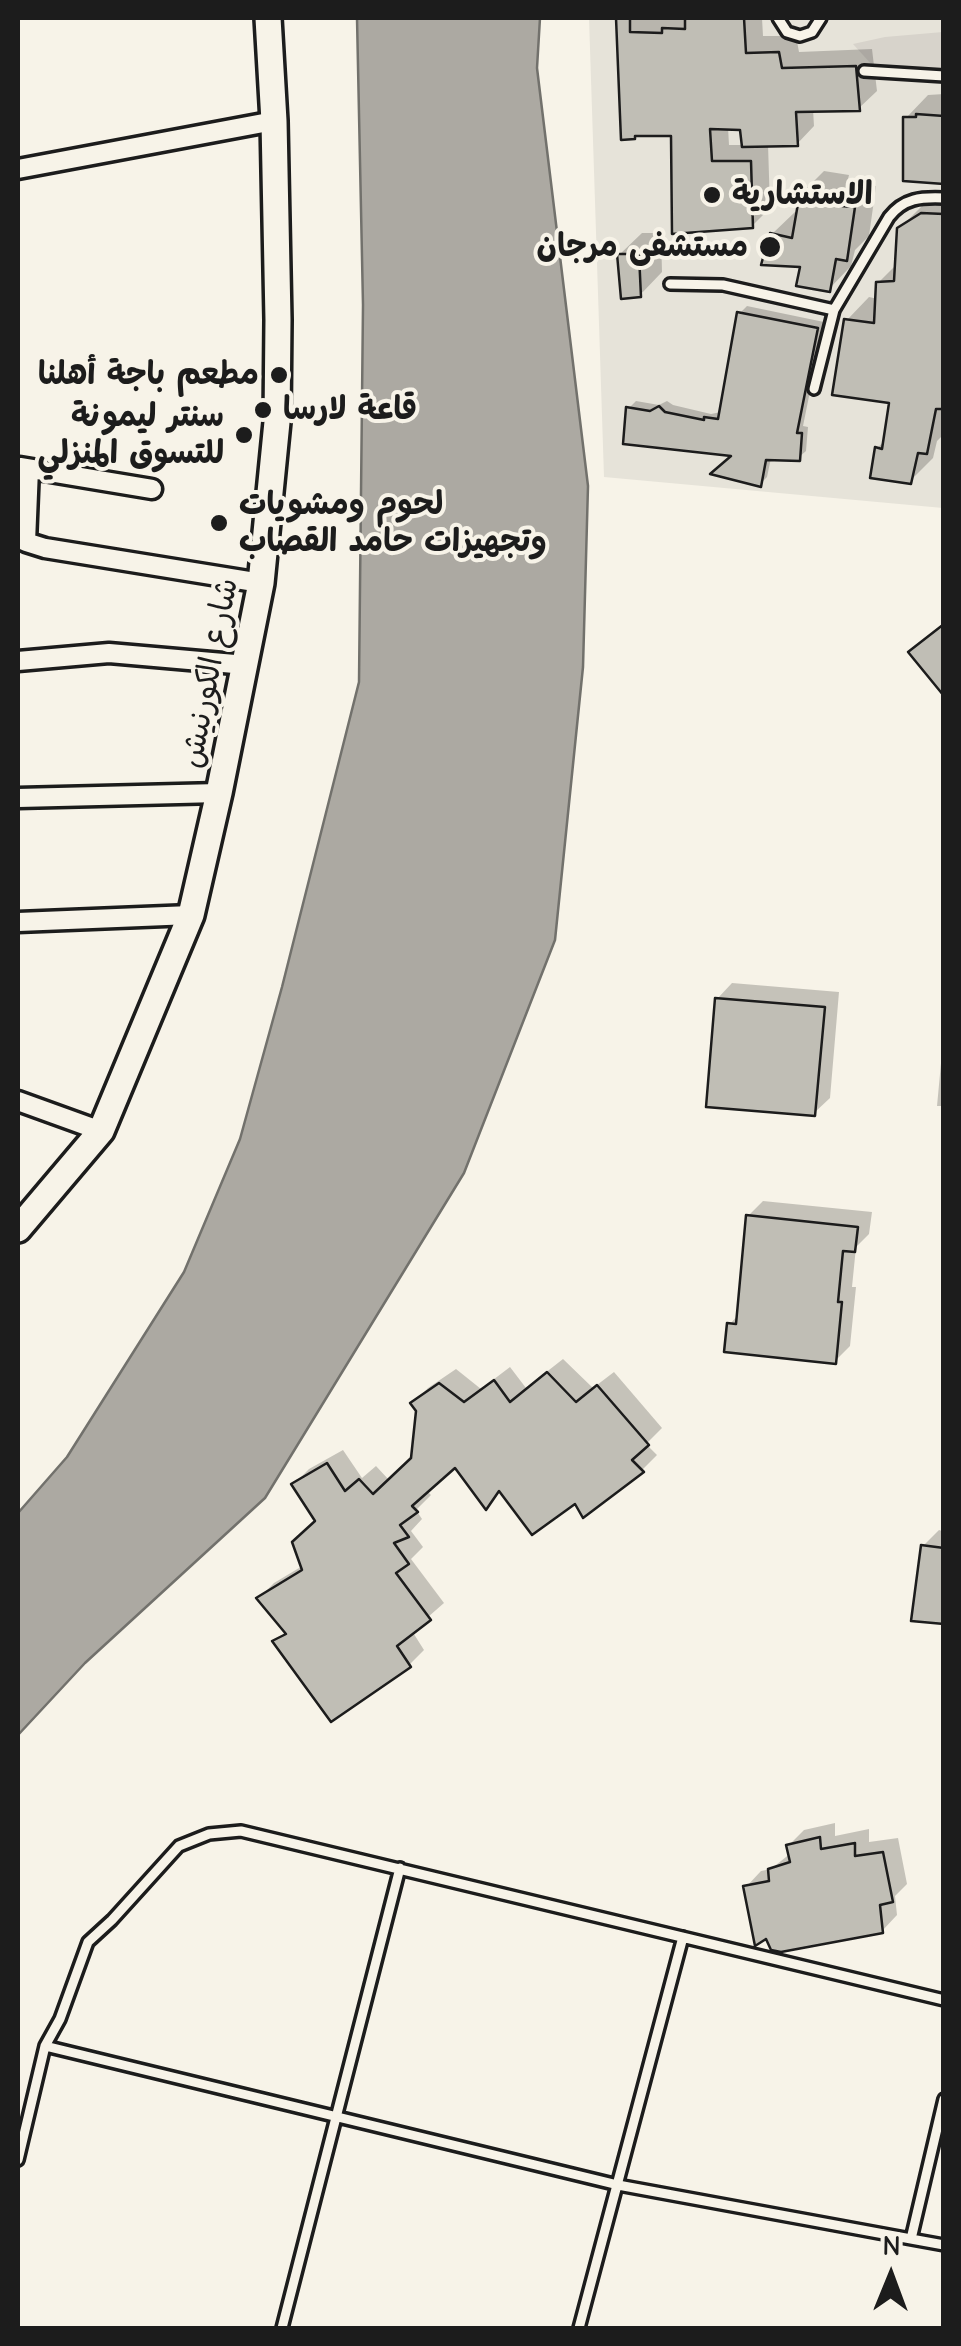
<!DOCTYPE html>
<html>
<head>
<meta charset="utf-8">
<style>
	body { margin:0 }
	#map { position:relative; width:961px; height:2346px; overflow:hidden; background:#f7f3e8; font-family:"Comic Neue",sans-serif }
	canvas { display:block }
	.frame { position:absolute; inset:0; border:20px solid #1c1c1c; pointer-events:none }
	.north { position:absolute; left:841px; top:2226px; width:100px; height:100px; -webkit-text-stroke:8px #f7f3e8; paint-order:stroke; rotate:1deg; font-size:28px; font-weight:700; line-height:40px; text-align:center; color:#1c1c1c }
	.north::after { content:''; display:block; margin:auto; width:35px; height:45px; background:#1c1c1c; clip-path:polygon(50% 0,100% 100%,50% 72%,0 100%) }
</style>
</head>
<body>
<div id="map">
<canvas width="961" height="2346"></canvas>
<div class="frame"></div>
<div class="north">N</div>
</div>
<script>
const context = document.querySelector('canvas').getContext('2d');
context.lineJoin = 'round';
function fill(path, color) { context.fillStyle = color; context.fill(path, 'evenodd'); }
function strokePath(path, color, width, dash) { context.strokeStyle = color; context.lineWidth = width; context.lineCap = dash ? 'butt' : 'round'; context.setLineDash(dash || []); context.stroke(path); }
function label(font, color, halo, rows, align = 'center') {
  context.font = font + ' "Comic Neue","Playpen Sans Arabic",sans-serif'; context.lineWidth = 8; context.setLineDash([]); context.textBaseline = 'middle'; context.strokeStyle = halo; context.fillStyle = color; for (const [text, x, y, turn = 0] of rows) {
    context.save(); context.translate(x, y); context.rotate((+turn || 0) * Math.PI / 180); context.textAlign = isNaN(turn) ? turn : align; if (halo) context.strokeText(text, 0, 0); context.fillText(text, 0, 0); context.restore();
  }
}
fill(new Path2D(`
	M589 18H943V508L604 477Z`), '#e6e3d9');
fill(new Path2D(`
	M943 32V69L873 66 853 44 885 37Z`), '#d7d3cb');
const water = new Path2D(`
	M357 18H540L537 68 588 486 583 667 555 940 464 1173 265 1498 85 1663 18 1735V1513L67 1457 184 1272 240 1139 282 987 359 682 363 305Z`);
fill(water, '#aca9a2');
strokePath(water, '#72716c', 2.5);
fill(new Path2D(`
	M619 18H762L763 36H796L799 52 872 49 877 91 859 108 813 109 814 126 797 144H768L770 208 752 226 674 134 637 133 623 137ZM728 127H743L744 145H729Z
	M944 94V181L906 118 928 95Z
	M824 171 849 175 847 183 876 186 869 236 855 250 851 266 829 289 772 234 795 212H799L802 193Z
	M944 193V434L937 441 933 458 910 481 877 448 886 440 892 401 847 320 869 297 878 299V283L897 264 899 229 922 206Z
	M642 233H661L662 272 640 295 619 255Z
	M747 306 824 322 803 426 808 427 806 451 798 458H771L767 477 760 484 735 454 629 408 636 401 659 405 667 401 673 405 711 414 721 412 740 313Z
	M732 983 839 992 830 1098 814 1113 717 999Z
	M944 1031V1106H937Z
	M763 1201 872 1212 869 1234 856 1247 852 1287H856L850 1346 835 1361 730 1324 739 1314 748 1216Z
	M563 1359 593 1388 614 1372 662 1428 646 1444 657 1455 642 1470 584 1514 576 1501 502 1490 486 1506 455 1464 426 1490 431 1495 416 1510 422 1519 411 1531 423 1547 411 1559 444 1603 412 1631 424 1650 409 1665 276 1642 286 1631 259 1598 274 1583 304 1565 326 1515 294 1484 309 1469 343 1450 362 1478 376 1466 389 1480 414 1458 418 1410 413 1403 428 1388 456 1369 481 1389 510 1367 526 1388Z
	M944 1523V1621L923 1546 939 1530 942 1531Z
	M835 1823V1836L869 1829V1842L898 1838 907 1884 895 1896 897 1915 882 1931 746 1887 761 1871 771 1869 791 1853 789 1845 804 1830Z`), '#0003');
const building = new Path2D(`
	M616 18H630V32L662 33V28L685 29V18H744L746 53 779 52 782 68 856 66 860 111 796 112 798 146 742 147 740 130 710 129 712 161H751L753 228 672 234 671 136H635V139L621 140Z
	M916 114 944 116V184L903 181V117H916Z
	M800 192 829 197 826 205 855 207 847 261 836 259 830 292 796 286 800 267 761 265 770 233 792 238Z
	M921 213 944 214V409H936L927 454 918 453 911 484 870 478 875 447 882 449 889 403 832 395 844 319 874 323 876 282 894 281 897 228Z
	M617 254H639L641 297 621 299Z
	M737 312 818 328 797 433H802L800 461 766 460 761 487 710 474 731 456 623 444 626 407 650 411 659 406 665 412 704 420V417L718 419Z
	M944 624V696L908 652Z
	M715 998 825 1007 815 1116 706 1107Z
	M746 1215 858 1227 855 1252 843 1251 838 1302H842L836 1364 724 1352 727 1323 736 1324Z
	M547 1372 576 1402 597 1385 649 1445 632 1460 644 1472 583 1518 575 1504 532 1535 499 1491 486 1510 455 1468 412 1506 418 1512 400 1525 409 1537 394 1543 409 1564 396 1573 431 1620 397 1646 411 1667 331 1722 272 1641 286 1634 256 1598 302 1570 292 1542 315 1521 291 1484 327 1463 345 1491 359 1479 373 1494 411 1458 416 1411 410 1403 439 1383 464 1402 494 1380 510 1402Z
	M921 1545 944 1548V1624L911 1621Z
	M820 1837 821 1849 855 1843V1856L883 1852 893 1902 880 1905 883 1933 781 1952 771 1950 766 1939 755 1946 743 1886 769 1881 768 1869 790 1862 786 1845Z`);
fill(building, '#c0beb5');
strokePath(building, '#1c1c1c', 2.5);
const lane = new Path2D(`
	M778 18 787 32 800 36 812 32 821 18
	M864 71 944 76
	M670 284 723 285 834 310
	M814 389 834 310 889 217C904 198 921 197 944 198
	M45 2046 618 2185 911 2239
	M944 2099 911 2239 944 2245
	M18 2160 45 2046 60 2019 88 1942 112 1920 179 1846 209 1834 241 1831 944 2000
	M282 2328 400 1868
	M579 2328 683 1937`);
const street = new Path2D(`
	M18 169 274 121
	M20 467 152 489
	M29 469 26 542 45 548 261 583
	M18 661 109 653 246 665
	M18 798 219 793
	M18 922 191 915
	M18 1101 101 1131`);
const secondary = new Path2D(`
	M18 1229 101 1131 191 915 219 793 261 583 277 422 278 320 274 121 268 18`);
strokePath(lane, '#1c1c1c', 16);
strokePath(street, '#1c1c1c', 25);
strokePath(secondary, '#1c1c1c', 32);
strokePath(lane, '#f7f3e8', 9);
strokePath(street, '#f7f3e8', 18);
strokePath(secondary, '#f7f3e8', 25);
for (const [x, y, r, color] of [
	[712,195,10,"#1c1c1c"],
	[770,247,12,"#1c1c1c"],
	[279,375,10,"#1c1c1c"],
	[263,410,10,"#1c1c1c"],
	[244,435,10,"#1c1c1c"],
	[219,523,10,"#1c1c1c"]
]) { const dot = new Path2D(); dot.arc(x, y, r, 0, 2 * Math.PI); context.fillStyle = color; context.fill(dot); strokePath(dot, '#f7f3e8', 4); }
label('bold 32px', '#1c1c1c', '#f7f3e8', [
	["الاستشارية",732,195],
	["مستشفى مرجان",748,247,"right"],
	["مطعم باجة أهلنا",259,375,"right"],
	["قاعة لارسا",283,410],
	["سنتر ليمونة",224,417,"right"],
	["للتسوق المنزلي",224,454,"right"],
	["لحوم ومشويات",239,505],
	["وتجهيزات حامد القصاب",239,542]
], 'left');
label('32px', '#1c1c1c', '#f7f3e8', [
	["شارع الكورنيش",210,673,-79]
]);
</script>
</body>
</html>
